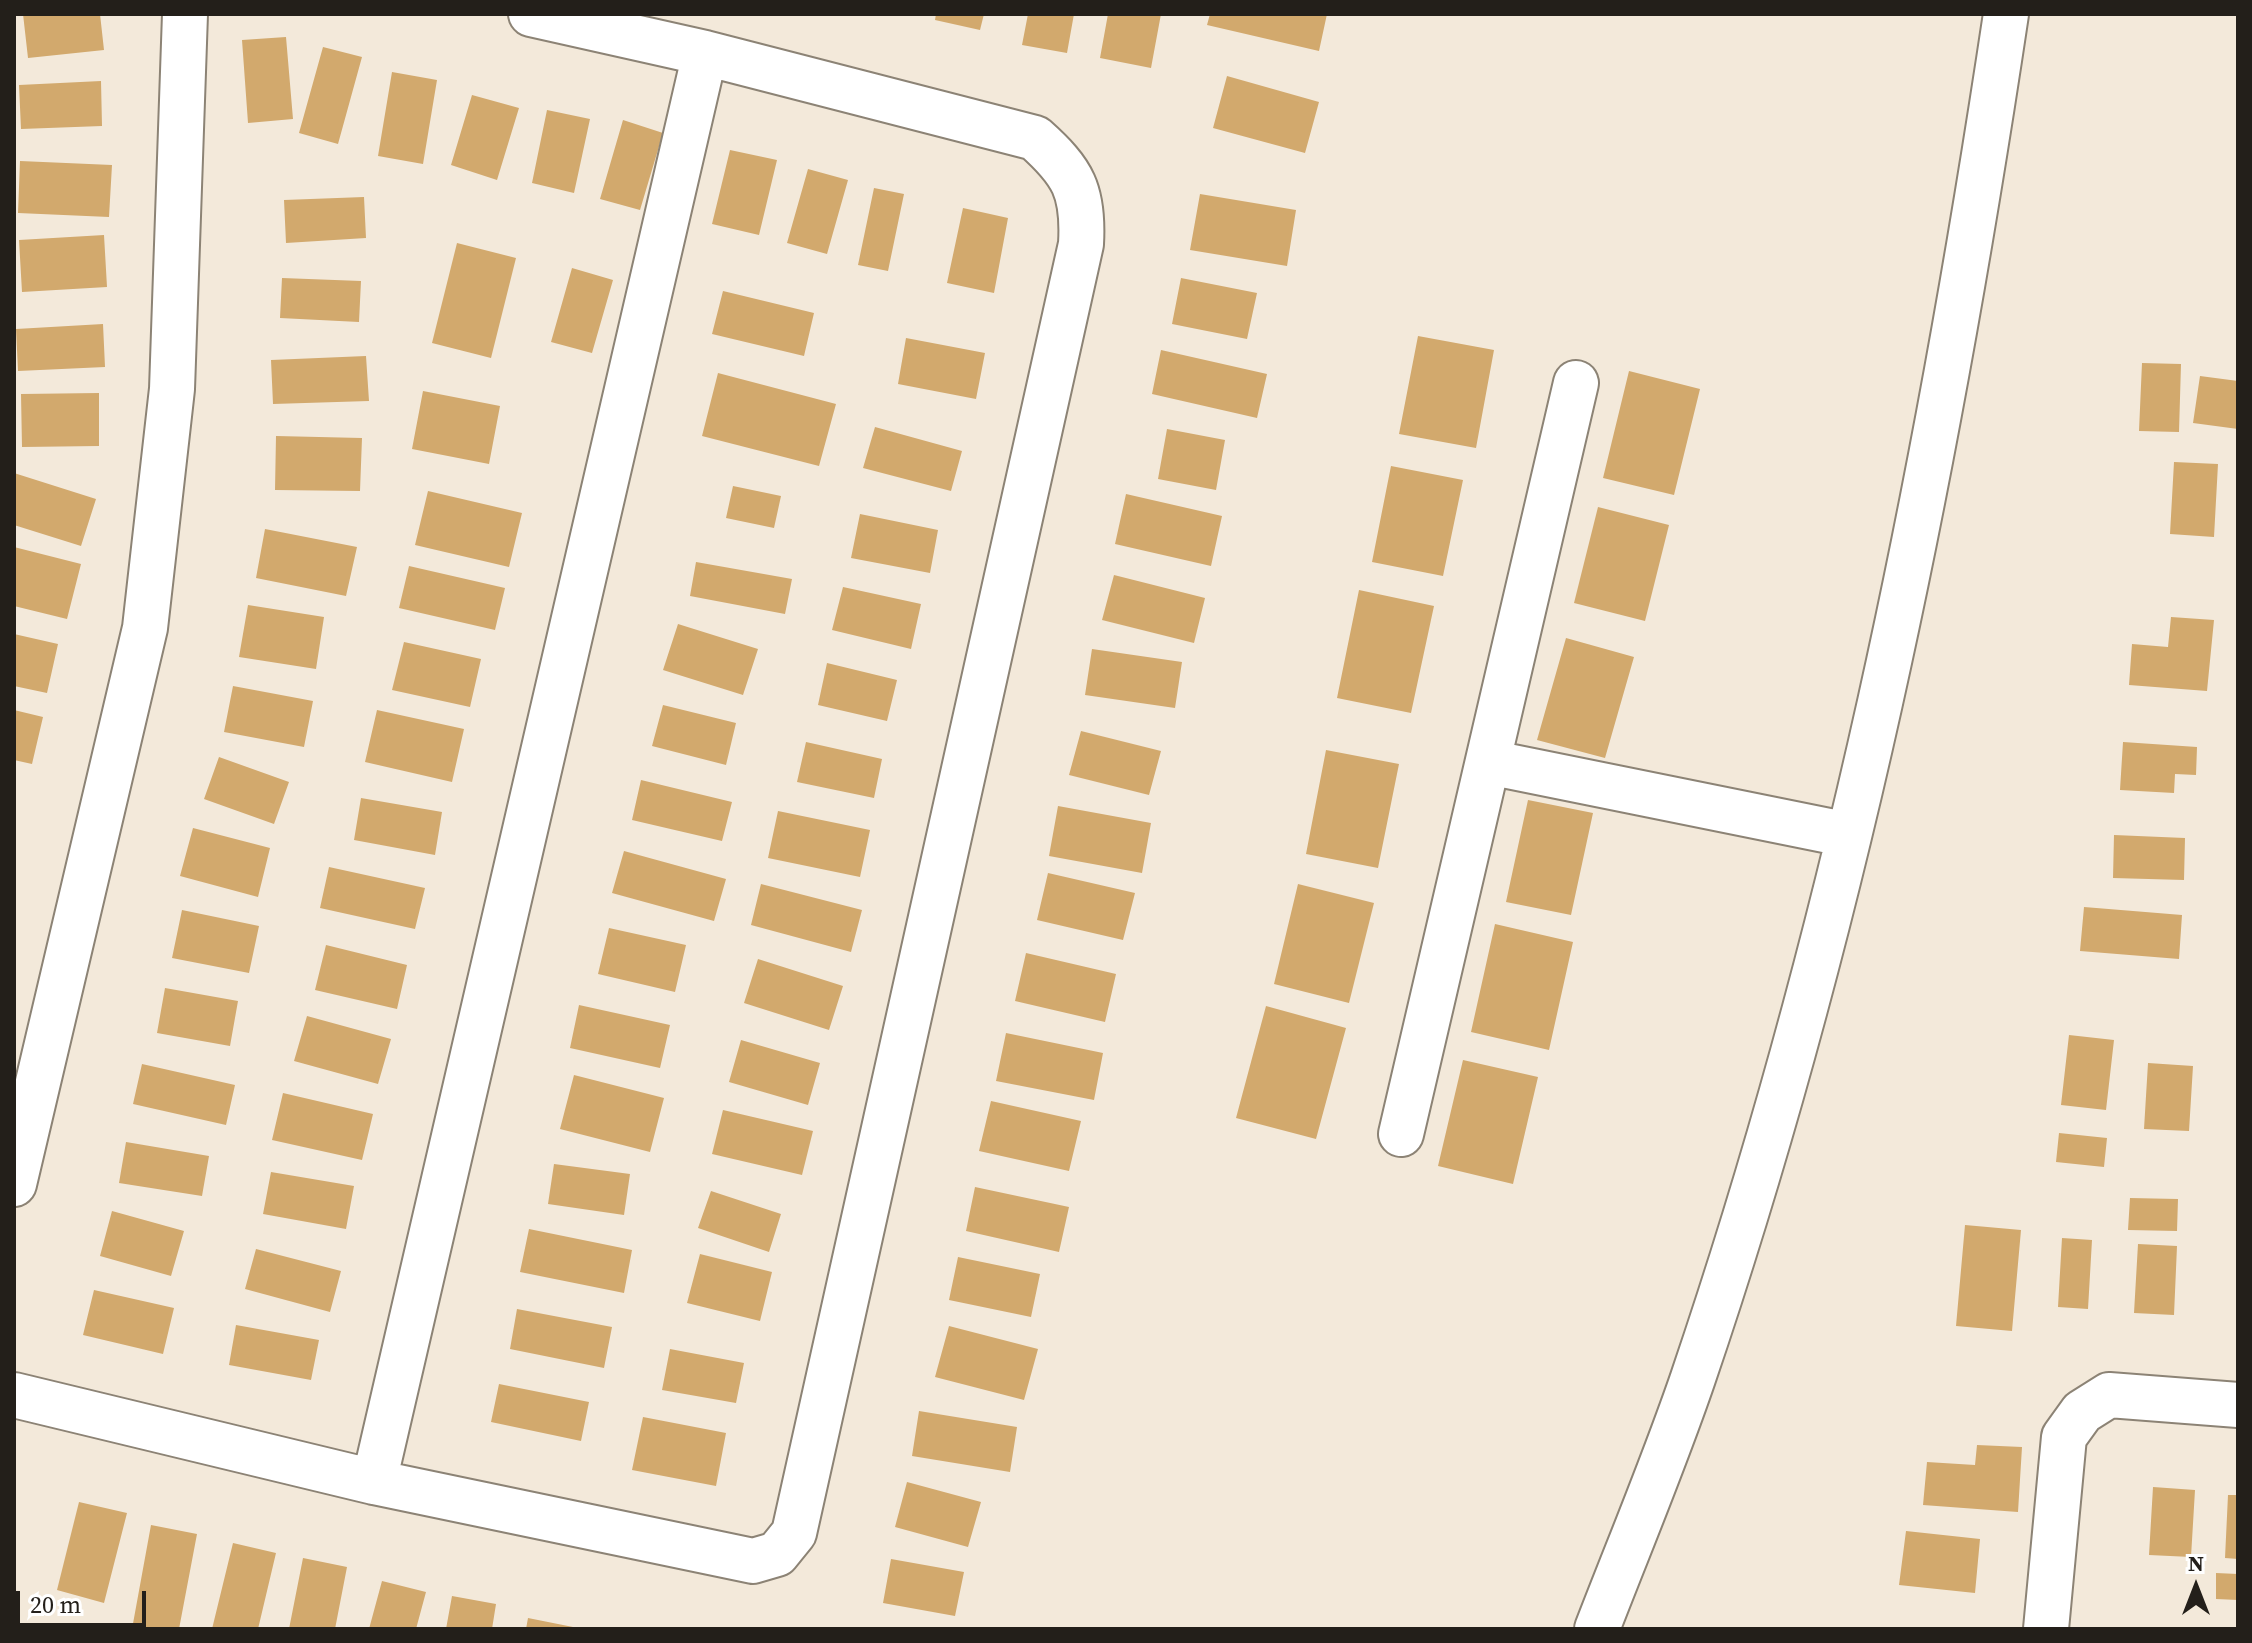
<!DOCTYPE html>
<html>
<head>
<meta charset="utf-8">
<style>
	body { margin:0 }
	#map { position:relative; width:2252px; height:1643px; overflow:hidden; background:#f3e9da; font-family:"Source Serif 4",serif }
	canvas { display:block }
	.frame { position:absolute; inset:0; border:16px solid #231f1a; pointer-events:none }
	.north { position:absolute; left:2156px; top:1547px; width:80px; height:80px; -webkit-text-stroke:6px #fff; paint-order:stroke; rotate:0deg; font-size:22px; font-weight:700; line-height:32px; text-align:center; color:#231f1a }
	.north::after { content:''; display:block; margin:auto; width:28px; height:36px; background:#231f1a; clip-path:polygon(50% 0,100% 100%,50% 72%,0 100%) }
	.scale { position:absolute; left:16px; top:1591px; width:130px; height:36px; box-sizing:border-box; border:4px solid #231f1a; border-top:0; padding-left:10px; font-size:24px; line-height:28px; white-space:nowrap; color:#231f1a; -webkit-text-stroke:6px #fff; paint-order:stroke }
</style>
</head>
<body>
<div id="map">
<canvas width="2252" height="1643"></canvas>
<div class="frame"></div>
<div class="north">N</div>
<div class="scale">20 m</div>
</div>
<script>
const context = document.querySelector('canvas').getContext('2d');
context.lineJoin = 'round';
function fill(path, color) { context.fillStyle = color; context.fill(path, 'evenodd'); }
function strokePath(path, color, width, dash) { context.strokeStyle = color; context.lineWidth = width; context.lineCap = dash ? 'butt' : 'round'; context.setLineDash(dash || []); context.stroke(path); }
fill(new Path2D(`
	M23 14H100L104 50 28 58Z
	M936 14H984L980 30 935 20Z
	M1028 14H1074L1067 53 1022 45Z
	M1108 14H1161L1151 68 1100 58Z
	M1210 14H1327L1319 51 1207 25Z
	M286 37 293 119 248 123 242 40Z
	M323 47 362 57 338 144 299 133Z
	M392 72 437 80 423 164 378 156Z
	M1227 76 1319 102 1305 153 1213 128Z
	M101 81 102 126 21 129 19 85Z
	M472 95 519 108 497 180 451 165Z
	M547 110 590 119 574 193 532 183Z
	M623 120 663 133 640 210 600 199Z
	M730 150 777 160 759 235 712 224Z
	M20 161 112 165 109 217 18 213Z
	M808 169 848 180 827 254 787 243Z
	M874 188 904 194 888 271 858 265Z
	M1200 194 1296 210 1287 266 1190 250Z
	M364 197 366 238 286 243 284 200Z
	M963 208 1008 218 994 293 947 283Z
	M104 235 107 287 22 292 19 240Z
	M457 243 516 258 491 358 432 343Z
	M572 268 613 280 592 353 551 342Z
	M282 278 361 281 359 322 280 318Z
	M1181 278 1257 293 1247 339 1172 324Z
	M723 291 814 313 804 356 712 334Z
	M103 324 105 367 18 371 16 329Z
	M1418 336 1494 350 1476 448 1399 434Z
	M906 338 985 353 976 399 898 384Z
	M1161 350 1267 374 1257 418 1152 394Z
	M366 356 369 401 273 404 271 360Z
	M2142 363 2181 364 2179 432 2139 431Z
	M1629 371 1700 389 1674 495 1603 478Z
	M718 373 836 404 819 466 702 436Z
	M2200 376 2238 381V429L2193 423Z
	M423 391 500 406 489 464 412 449Z
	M99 393V446L22 447 21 394Z
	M875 427 962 451 951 491 863 468Z
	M1167 429 1225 440 1216 490 1158 479Z
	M276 436 362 438 360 491 275 490Z
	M2174 462 2218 464 2214 537 2170 534Z
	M1391 466 1463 480 1443 576 1372 562Z
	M14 473 96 499 81 546 14 525Z
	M733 486 781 496 774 528 726 518Z
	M428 491 522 513 509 567 415 545Z
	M1126 494 1222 516 1211 566 1115 544Z
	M1598 507 1669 525 1645 621 1574 603Z
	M860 514 938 530 930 573 851 558Z
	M265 529 357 547 346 596 256 578Z
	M14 547 81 564 67 619 14 606Z
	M696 562 792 579 785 614 690 596Z
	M409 566 505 588 495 630 399 608Z
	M1114 575 1205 598 1194 643 1102 620Z
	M843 587 921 604 911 649 832 630Z
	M1359 590 1434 606 1411 713 1337 698Z
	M248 605 324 617 316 669 239 657Z
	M2171 617 2214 620 2207 691 2129 685 2132 644 2168 647Z
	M678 624 758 649 743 695 663 670Z
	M14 634 58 644 47 693 14 686Z
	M1566 638 1634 657 1605 758 1537 740Z
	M404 642 481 659 470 707 392 690Z
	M1092 649 1182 662 1175 708 1085 695Z
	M827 663 897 680 887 721 818 705Z
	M233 686 313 701 304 747 224 732Z
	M663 705 736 723 726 765 652 746Z
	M14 710 43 717 32 764 14 760Z
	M377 710 464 729 452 782 365 762Z
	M1081 731 1161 751 1149 795 1069 775Z
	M806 742 882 759 874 798 797 782Z
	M2123 742 2197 747 2196 775 2175 774 2174 793 2120 790Z
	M1326 750 1399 764 1378 868 1306 854Z
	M219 757 289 782 274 824 204 799Z
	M641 780 732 802 722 841 632 820Z
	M361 798 442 812 435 855 354 840Z
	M1528 800 1593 813 1571 915 1506 902Z
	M1058 806 1151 823 1142 873 1049 856Z
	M778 811 870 830 860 877 768 858Z
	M193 828 270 848 258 897 180 876Z
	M2114 835 2185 838 2184 880 2113 878Z
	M624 851 726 879 714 921 612 893Z
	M329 867 425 888 415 929 320 908Z
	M1048 873 1135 893 1123 940 1037 920Z
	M761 884 862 910 851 952 751 925Z
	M1298 884 1374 903 1349 1003 1274 984Z
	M2084 907 2182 915 2179 959 2080 951Z
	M182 910 259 926 249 973 172 958Z
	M1495 924 1573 942 1549 1050 1471 1032Z
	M609 928 686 945 675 992 598 974Z
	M326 945 407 965 397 1009 315 990Z
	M1026 953 1116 974 1105 1022 1015 1001Z
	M758 959 843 986 829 1030 744 1003Z
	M165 988 238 1001 230 1046 157 1033Z
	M579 1005 670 1025 660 1068 570 1048Z
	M1266 1006 1346 1028 1316 1139 1236 1118Z
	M307 1016 391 1039 378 1084 294 1061Z
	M1006 1033 1103 1053 1094 1100 996 1081Z
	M2069 1035 2114 1040 2106 1110 2061 1105Z
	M741 1040 820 1063 808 1105 729 1082Z
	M1463 1060 1538 1077 1513 1184 1438 1166Z
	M2148 1063 2193 1066 2189 1131 2144 1129Z
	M142 1064 235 1085 226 1125 133 1104Z
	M574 1075 664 1098 650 1152 560 1129Z
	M283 1093 373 1114 362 1160 272 1140Z
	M991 1101 1081 1121 1069 1171 979 1151Z
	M723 1110 813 1131 802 1175 712 1154Z
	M2059 1133 2107 1138 2104 1167 2056 1162Z
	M126 1142 209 1156 202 1196 119 1183Z
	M554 1164 630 1174 624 1215 548 1204Z
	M271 1172 354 1186 346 1229 263 1214Z
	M975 1187 1069 1207 1059 1252 966 1231Z
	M711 1191 781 1214 769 1252 698 1228Z
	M2130 1198 2178 1199 2177 1231 2128 1230Z
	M112 1211 184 1231 171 1276 100 1256Z
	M1965 1225 2021 1230 2012 1331 1956 1326Z
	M529 1229 632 1250 624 1293 520 1272Z
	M2062 1238 2092 1240 2088 1309 2058 1307Z
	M2138 1244 2177 1246 2174 1315 2134 1313Z
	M256 1249 341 1271 330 1312 245 1289Z
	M700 1254 772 1272 760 1321 687 1303Z
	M958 1257 1040 1274 1031 1317 949 1300Z
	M94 1290 174 1308 163 1354 83 1335Z
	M517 1309 612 1327 604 1368 510 1349Z
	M236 1325 319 1340 311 1380 229 1365Z
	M949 1326 1038 1349 1024 1400 935 1377Z
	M670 1349 744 1363 736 1403 662 1390Z
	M499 1384 589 1402 581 1441 491 1422Z
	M919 1411 1017 1427 1010 1472 912 1456Z
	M643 1417 726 1433 716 1486 632 1470Z
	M1977 1445 2022 1447 2018 1512 1923 1505 1927 1462 1975 1465Z
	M907 1482 981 1502 968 1547 895 1527Z
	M2153 1487 2195 1490 2191 1557 2149 1555Z
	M2228 1495H2238V1559L2225 1558Z
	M79 1502 127 1513 104 1603 57 1590Z
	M151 1525 197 1534 179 1629H132Z
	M1906 1531 1980 1539 1975 1593 1899 1585Z
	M233 1543 276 1553 258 1629H212Z
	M303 1558 347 1567 335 1629H289Z
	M891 1559 964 1572 955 1616 883 1603Z
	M2216 1573 2238 1574V1600L2216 1599Z
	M382 1581 426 1592 416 1629H369Z
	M452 1596 496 1604 492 1629H446Z
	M528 1618 578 1628 577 1629H526Z`), '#d2a96d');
const minor = new Path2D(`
	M1488 762 1849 835
	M1401 1134 1576 383
	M14 1184 145 628 172 389 185 14
	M14 1395 374 1482 753 1561 777 1554 794 1533 1081 244C1084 191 1073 172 1035 138L705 53 531 14
	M374 1482 705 53
	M1597 1629C1629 1546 1664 1463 1693 1378 1843 937 1937 474 2006 14
	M2046 1629 2064 1437 2082 1412 2109 1395 2238 1405`);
strokePath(minor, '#8c8375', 48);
strokePath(minor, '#fff', 44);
</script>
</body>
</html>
